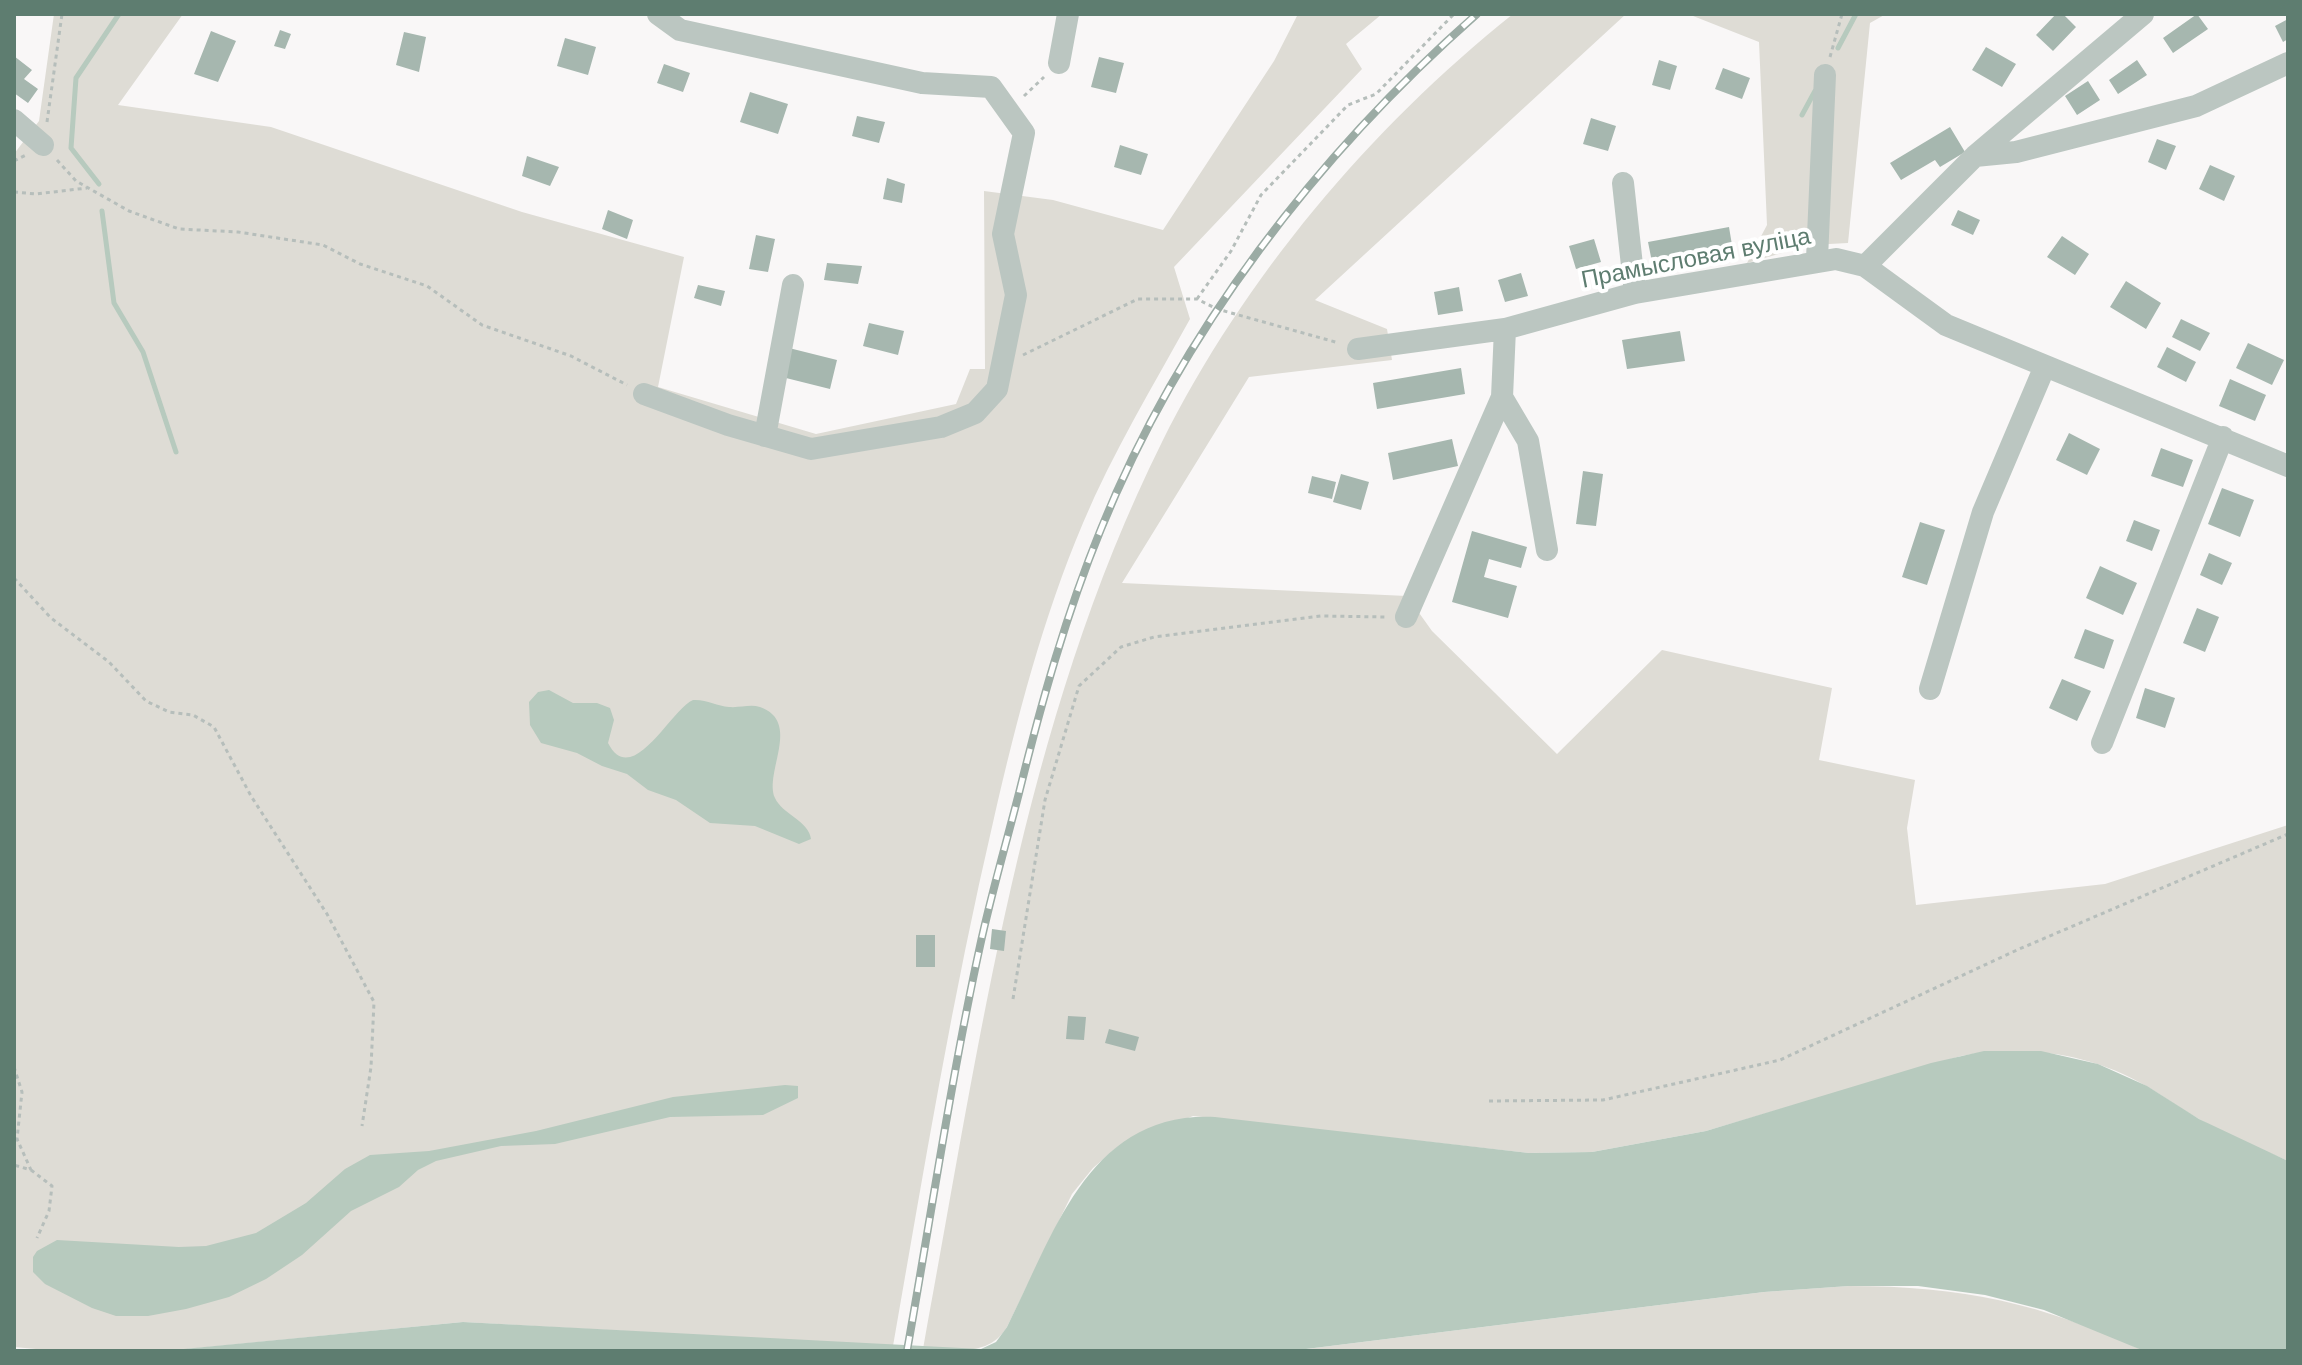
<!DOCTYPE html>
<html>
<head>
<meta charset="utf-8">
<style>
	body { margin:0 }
	#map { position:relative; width:2302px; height:1365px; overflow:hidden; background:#f9f7f7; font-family:Arial,sans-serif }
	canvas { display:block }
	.frame { position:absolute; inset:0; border:16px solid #5e7d70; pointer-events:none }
</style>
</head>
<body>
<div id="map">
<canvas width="2302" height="1365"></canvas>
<div class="frame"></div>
</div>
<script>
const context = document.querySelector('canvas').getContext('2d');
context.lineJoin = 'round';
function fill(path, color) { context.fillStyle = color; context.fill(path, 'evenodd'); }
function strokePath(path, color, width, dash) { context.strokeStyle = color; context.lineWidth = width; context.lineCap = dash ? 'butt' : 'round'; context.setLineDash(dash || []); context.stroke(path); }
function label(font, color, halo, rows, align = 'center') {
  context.font = font + ' Arial,sans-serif'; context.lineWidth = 8; context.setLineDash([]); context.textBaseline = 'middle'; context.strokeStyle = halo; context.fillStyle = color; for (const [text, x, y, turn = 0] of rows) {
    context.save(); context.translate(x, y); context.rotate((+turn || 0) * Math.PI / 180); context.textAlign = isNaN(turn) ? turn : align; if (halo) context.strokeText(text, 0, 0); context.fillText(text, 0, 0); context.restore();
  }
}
fill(new Path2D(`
	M54 14H183L118 105 271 127 522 212 684 257 658 387 816 434 956 404 970 369H985L984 191 1053 200 1163 230 1274 61 1298 14H1382L1346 44 1362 69 1174 267 1190 319C1153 386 1113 452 1083 523 1043 617 1017 718 994 818 953 993 924 1169 893 1346L463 1322 167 1351H58L14 1347V154L39 121Z
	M1513 14H1626L1315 300 1387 329 1392 360 1249 377 1122 583 1407 596 1432 631 1557 754 1662 650 1832 688 1819 760 1915 780 1907 828 1916 905 2105 884 2288 825V1161C2258 1148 2227 1135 2199 1119 2180 1109 2164 1096 2146 1086 2091 1053 2023 1044 1961 1056L1706 1131 1592 1152 1529 1153 1193 1116 1116 1148 1093 1168 1072 1194 1007 1327C988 1358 955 1349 923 1349 980 1043 1022 723 1162 442 1244 278 1370 128 1513 14Z
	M1688 14H1886L1870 23 1848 243 1810 245 1747 263 1767 225 1759 42Z
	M1849 1286C1963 1286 2041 1303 2144 1351H1290L1764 1292Z`), '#dedcd5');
fill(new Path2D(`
	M549 690 573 703H597L610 708 614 720 608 743C632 790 671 709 693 700 706 699 717 706 729 707 740 708 750 704 760 707 802 722 764 772 775 798 782 814 809 821 811 839L799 844 755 826 710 823 676 800 648 790 627 774 602 766 577 753 541 743 530 725 529 702 538 692Z
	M1984 1051H2041L2098 1064 2147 1086 2199 1119 2288 1161V1351H2144L2044 1310 1985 1295 1918 1286H1849L1764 1292 1290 1351H163L463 1322 981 1349 996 1342 1007 1327C1054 1235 1088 1111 1215 1117L1529 1153 1592 1152 1706 1131 1931 1063Z
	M785 1085 798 1086V1098L763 1115 670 1117 555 1144 501 1146 436 1161 418 1170 399 1187 351 1211 302 1255 266 1279 229 1297 186 1309 148 1316H116L92 1308 45 1284 33 1272V1257L37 1251 57 1240 179 1247 206 1246 256 1233 306 1203 345 1169 370 1155 429 1151 536 1131 673 1097Z`), '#b7cabe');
strokePath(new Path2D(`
	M1838 48 1856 14
	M1802 115 1815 91
	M99 184 71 148 76 78 119 14
	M102 211 114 303 143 352 176 452`), '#b7cabe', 5);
fill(new Path2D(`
	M2056 14H2063L2076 27 2053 51 2036 35Z
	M2197 14 2208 29 2173 53 2163 38Z
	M2288 19V39L2283 42 2275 26Z
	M280 30 291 34 285 49 274 46Z
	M211 31 236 41 218 82 194 74Z
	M404 32 426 37 419 72 396 65Z
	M565 38 596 47 588 75 557 66Z
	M1986 47 2016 64 2002 87 1972 70Z
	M14 56 32 70 24 79 38 89 28 103 14 93Z
	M1099 57 1124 63 1116 93 1091 87Z
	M1659 60 1677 66 1670 90 1652 85Z
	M2137 60 2147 75 2118 94 2109 80Z
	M664 64 690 73 683 92 657 83Z
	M1723 68 1750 78 1742 99 1715 89Z
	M2088 81 2100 100 2077 115 2065 96Z
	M750 92 788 104 778 134 740 122Z
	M857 116 885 122 879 143 852 136Z
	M1591 118 1616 126 1608 151 1583 144Z
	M1950 127 1965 152 1940 167 1935 160 1901 180 1890 163Z
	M2157 139 2176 146 2166 170 2148 162Z
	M1120 145 1148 154 1141 175 1114 167Z
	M527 156 559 167 550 186 522 176Z
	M2210 165 2235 176 2224 201 2199 189Z
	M887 178 905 184 902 203 883 199Z
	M608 210 633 220 627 239 602 229Z
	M1958 210 1980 220 1973 235 1951 225Z
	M1729 227 1734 257 1654 272 1648 242Z
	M756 235 775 239 768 272 749 269Z
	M2062 236 2089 254 2075 275 2047 257Z
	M1594 239 1601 262 1576 269 1569 246Z
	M827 263 862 266 858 284 824 280Z
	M1521 273 1528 296 1505 302 1498 280Z
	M2126 281 2161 303 2146 329 2110 307Z
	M698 285 725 291 721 306 694 298Z
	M1459 287 1463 311 1438 315 1434 292Z
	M2181 319 2210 333 2200 351 2172 337Z
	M869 323 904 331 898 355 863 346Z
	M1680 331 1685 361 1627 369 1622 340Z
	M2248 343 2284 360 2272 385 2236 368Z
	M785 347 837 360 830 389 778 376Z
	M2167 347 2196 362 2186 382 2157 367Z
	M1461 368 1465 394 1377 409 1373 383Z
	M2230 379 2266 395 2255 421 2219 406Z
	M2069 433 2100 449 2087 475 2056 460Z
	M1452 439 1458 466 1393 480 1388 453Z
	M2161 448 2193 460 2183 487 2151 476Z
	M1583 471 1603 474 1596 526 1576 524Z
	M1341 474 1369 482 1361 510 1333 502Z
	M1312 476 1336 482 1332 499 1308 493Z
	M2222 488 2254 500 2240 537 2208 524Z
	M2134 520 2160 530 2152 551 2126 541Z
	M1920 522 1945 530 1927 585 1902 577Z
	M1472 531 1527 547 1521 568 1489 559 1484 577 1517 586 1508 618 1452 602Z
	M2209 553 2232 563 2222 585 2200 575Z
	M2100 566 2137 583 2123 615 2086 598Z
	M2197 608 2219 617 2205 652 2183 643Z
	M2085 629 2114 640 2104 669 2074 658Z
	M2062 679 2091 691 2077 721 2049 708Z
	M2145 688 2175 698 2165 728 2136 718Z
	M992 929 1006 931 1004 951 990 949Z
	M916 935H935V967H916Z
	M1068 1016 1086 1017 1084 1040 1066 1039Z
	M1109 1029 1139 1037 1135 1051 1105 1043Z`), '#a6b7af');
strokePath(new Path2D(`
	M1830 57 1842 14
	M1024 96 1044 77
	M47 122 62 14
	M57 160 76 181 129 211 179 229 238 232 323 245 360 264 427 286 482 325 571 356 627 385
	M14 161 26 155
	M14 192 36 194 87 188
	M1197 299 1231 251 1261 195 1348 105 1376 94 1454 14
	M1023 355 1138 299H1197L1217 309 1339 343
	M14 578 51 618 109 662 146 701 169 712 193 715 214 727 251 796 327 914 374 1002 371 1067 362 1126
	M1013 999 1045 800 1079 686 1121 647 1154 637 1321 616 1385 617
	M14 1067 22 1092 17 1139 31 1170 14 1165
	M1489 1101 1603 1100 1780 1060 2017 950 2288 834
	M31 1170 52 1186 49 1211 37 1238`), '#b6bebb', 3, [4, 4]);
strokePath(new Path2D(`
	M1059 63 1068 14
	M14 120 43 145
	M1975 156 2016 152 2196 106 2288 63
	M1623 183 1635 293
	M1817 259 1825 75
	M1865 266 1975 156 2143 14
	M1505 329 1502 397 1528 441 1547 550
	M1358 349 1505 329 1635 293 1836 259 1865 266 1946 325 2288 466
	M644 394 728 425 811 449 941 427 975 413 997 389 1016 295 1003 234 1024 133 991 87 922 83 680 30 658 14
	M765 436 793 285
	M1406 617 1502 397
	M1930 689 1983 512 2045 366
	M2102 743 2223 437`), '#bbc6c1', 22);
const rail = new Path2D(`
	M907 1351C931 1216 951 1079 980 946 991 895 1006 844 1019 793 1041 704 1066 614 1101 529 1181 331 1318 154 1477 14`);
strokePath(rail, '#9baba4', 8);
strokePath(rail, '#fff', 5, [15]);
label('24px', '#5e7d70', '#fff', [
	["Прамысловая вуліца",1696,259,-11]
]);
</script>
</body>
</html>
